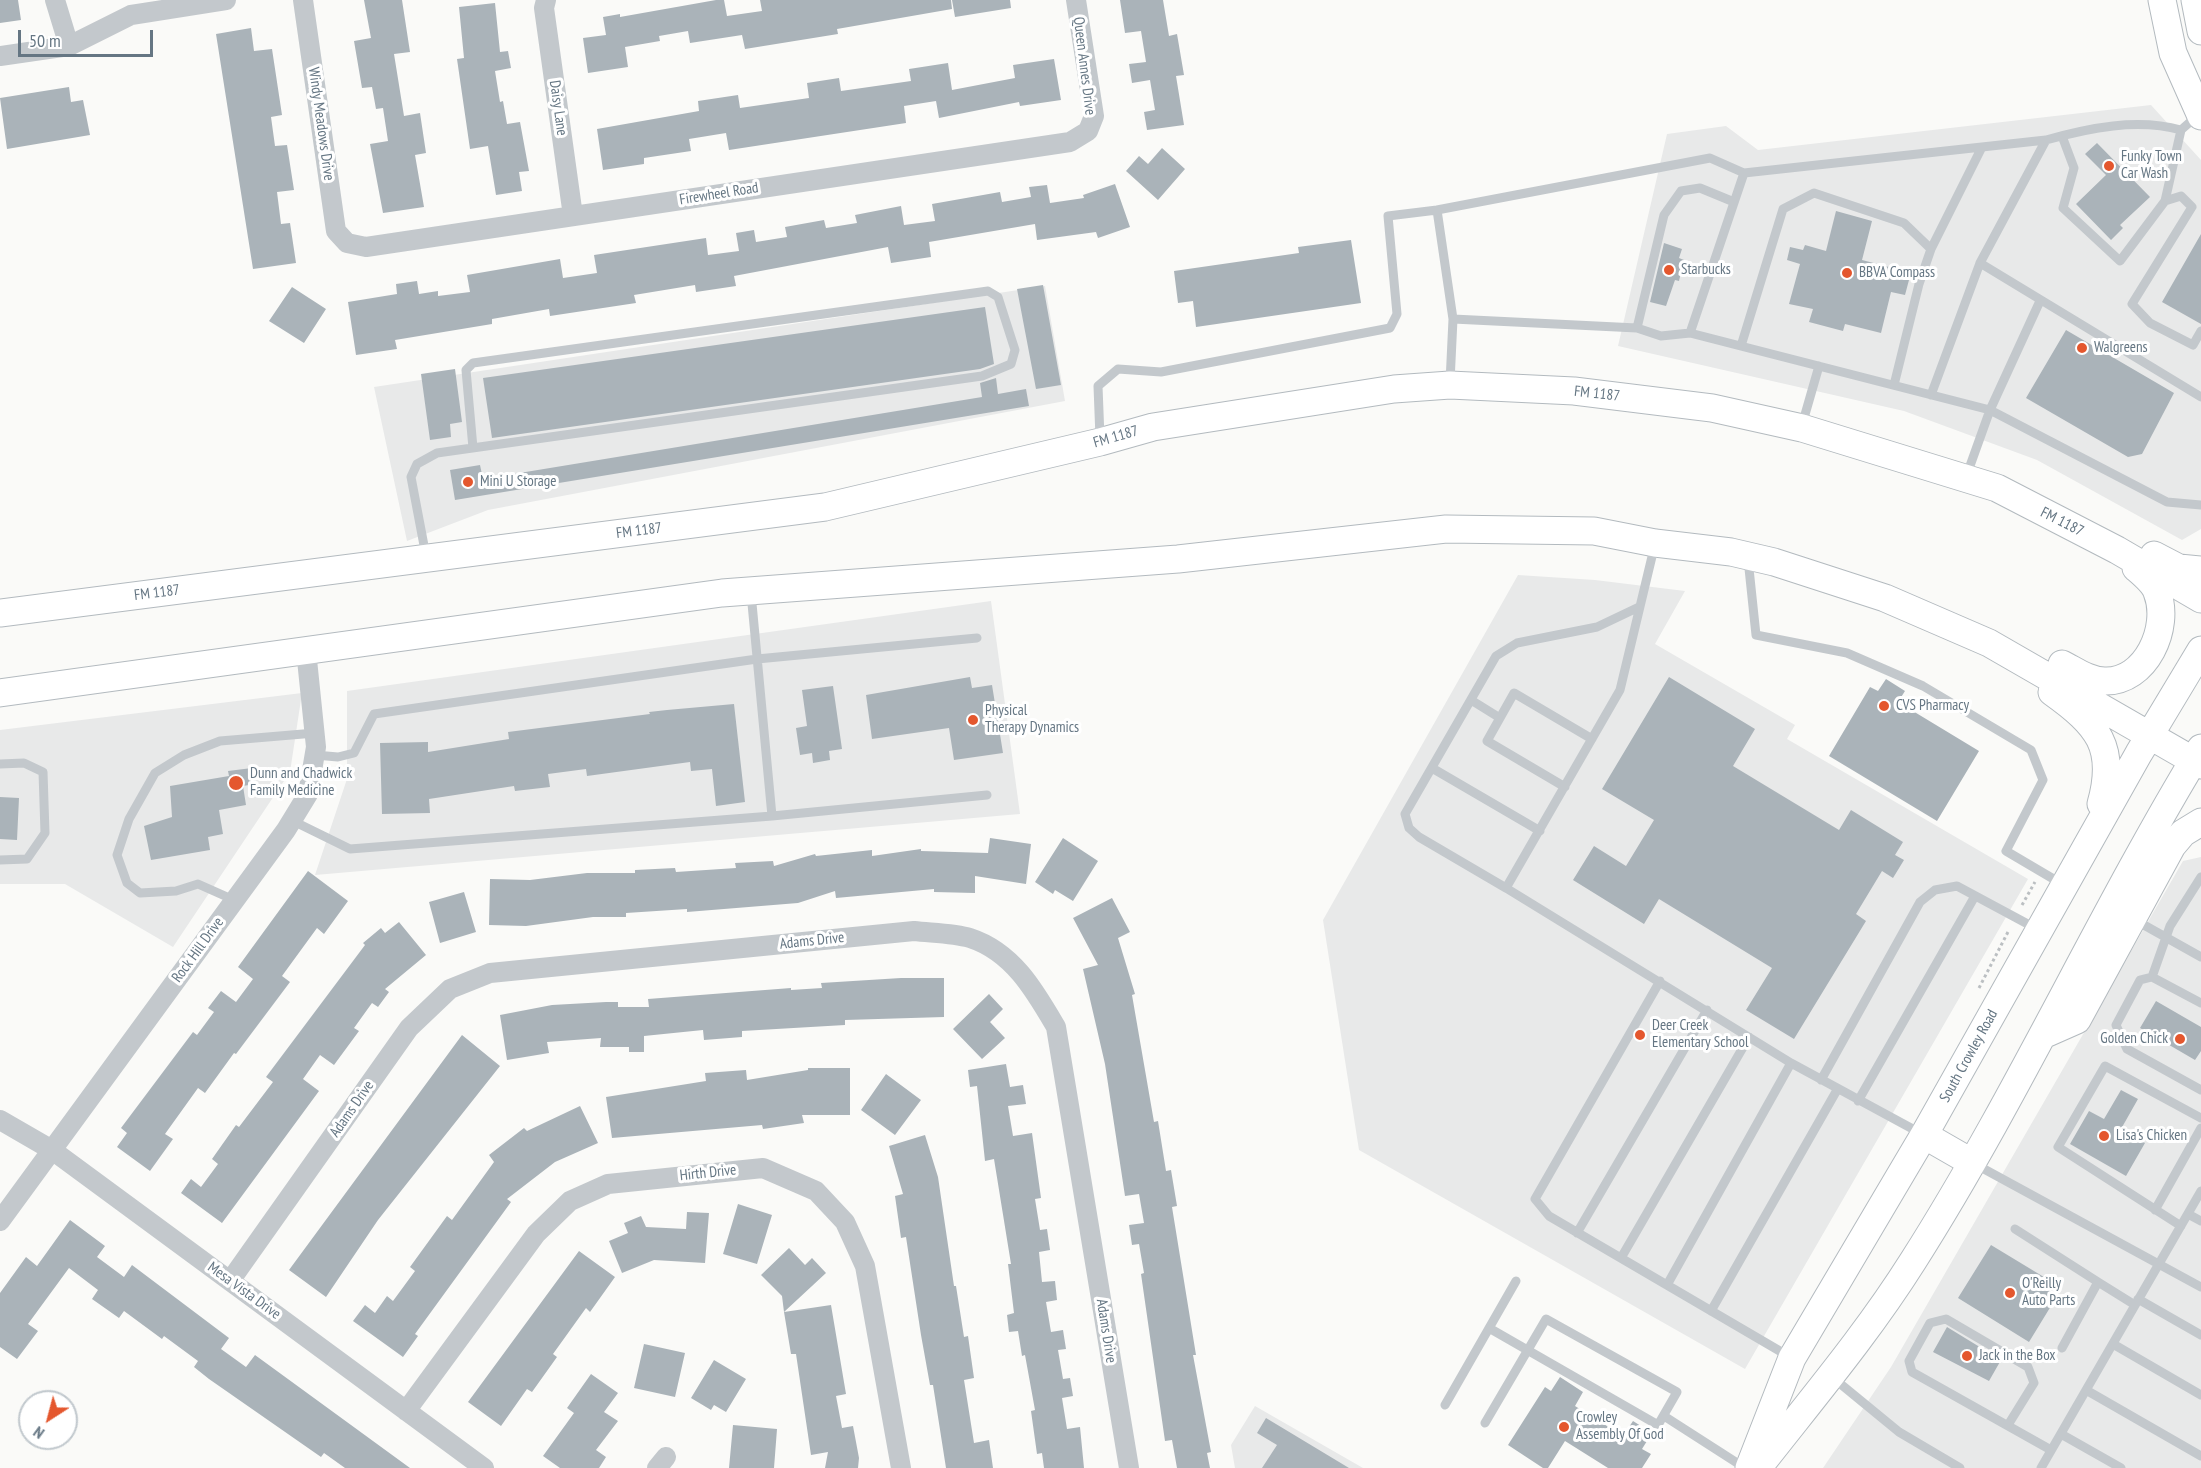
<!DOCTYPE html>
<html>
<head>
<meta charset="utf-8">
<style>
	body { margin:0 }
	#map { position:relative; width:2201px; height:1468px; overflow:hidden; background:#fafaf8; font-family:"PT Sans Narrow",sans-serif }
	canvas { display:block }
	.north { position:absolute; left:18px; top:1390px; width:60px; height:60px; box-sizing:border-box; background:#fff; border:2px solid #c1c8cd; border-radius:50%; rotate:216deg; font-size:16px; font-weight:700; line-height:24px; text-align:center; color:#657683 }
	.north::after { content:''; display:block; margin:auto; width:21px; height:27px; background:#e4572e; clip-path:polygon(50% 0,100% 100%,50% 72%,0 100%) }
	.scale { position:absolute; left:18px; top:30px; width:135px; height:27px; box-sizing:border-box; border:3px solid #657683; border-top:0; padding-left:8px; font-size:18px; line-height:21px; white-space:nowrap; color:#657683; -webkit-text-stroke:4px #fff; paint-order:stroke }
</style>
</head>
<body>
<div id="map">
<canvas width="2201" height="1468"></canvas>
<div class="north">N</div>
<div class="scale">50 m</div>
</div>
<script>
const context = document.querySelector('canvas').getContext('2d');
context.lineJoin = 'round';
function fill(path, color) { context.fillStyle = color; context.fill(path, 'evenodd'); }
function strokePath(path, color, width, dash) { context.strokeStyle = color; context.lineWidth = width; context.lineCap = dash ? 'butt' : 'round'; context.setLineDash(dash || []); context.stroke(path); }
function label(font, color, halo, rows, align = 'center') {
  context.font = font + ' "PT Sans Narrow",sans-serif'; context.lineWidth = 6; context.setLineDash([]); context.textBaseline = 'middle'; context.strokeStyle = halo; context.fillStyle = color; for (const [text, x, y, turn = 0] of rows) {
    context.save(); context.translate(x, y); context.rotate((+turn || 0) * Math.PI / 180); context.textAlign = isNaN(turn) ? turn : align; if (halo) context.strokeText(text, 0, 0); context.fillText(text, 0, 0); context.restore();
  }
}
fill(new Path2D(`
	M2151 105 2201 160V529L2182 540 2037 460 1904 411 1618 346 1667 134 1726 126 1758 150Z
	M1045 286 1065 401 488 510 407 541 374 387Z
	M1518 575 1595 580 1685 591 1655 644 1795 725 1787 739 2028 879 1745 1369 1359 1150 1323 920Z
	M991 601 1020 814 315 875 347 779V691Z
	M302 693 290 772 173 947 65 884H0V730Z
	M2201 857V1468H1823L1891 1367 2183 861Z
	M1255 1406 1363 1468H1235L1231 1445Z`), '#e8e9e9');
fill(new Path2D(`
	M0 0H18L21 20 0 23Z
	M364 0H402L410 52 394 54 404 116 420 113 426 153 415 155 424 207 383 213 370 144 388 141 383 108 376 109 372 87 362 88 354 41 371 38Z
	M716 0H724L727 16 762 11 760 0H951L952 9 837 29 838 34 745 49 742 35 690 43 688 31 659 36 660 41 625 47 628 67 588 73 583 38 606 35 603 17 620 14V17Z
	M952 0H1010L1011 8 955 17Z
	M1120 0H1163L1169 36 1177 34 1184 75 1176 76 1184 125 1147 130 1144 112 1155 110 1150 80 1132 83 1129 64 1146 62 1141 31 1125 33Z
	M495 3 500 52 508 51 511 68 495 71 500 102 503 101 507 124 520 122 529 171 519 172 522 191 496 195 488 146 470 149 457 59 464 58 459 7Z
	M251 28 254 51 272 49 282 115 271 117 275 146 287 145 294 190 277 192 281 224 290 223 296 263 253 269 216 34Z
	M1054 59 1061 100 1020 106 1019 102 939 118 936 101 904 106 906 123 729 150 726 133 689 139 691 151 644 158V164L603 170 597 129 699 111 698 101 738 95 740 108 809 98 807 83 839 78 841 91 911 81 909 69 948 63 952 90 1015 78 1013 65Z
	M69 87 71 102 83 100 90 135 7 149 0 98Z
	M2097 143 2150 197 2120 225 2123 228 2111 240 2076 204 2106 175 2085 154Z
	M1162 148 1185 169 1158 200 1126 171 1139 156 1148 164Z
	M1115 184 1130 227 1098 238 1096 232 1037 240 1035 224 929 242 931 257 891 263 888 247 734 276 736 286 696 292 695 285 634 295 636 303 550 316 549 309 492 319V324L395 340 397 349 356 355 348 302 397 294 396 284 417 281 419 294 438 291V296L470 292 467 275 560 259 563 278 597 273 594 255 706 238 708 255 739 251 736 233 754 230 756 242 787 237 785 227 824 220 826 228 857 223 855 215 901 206 904 225 935 221 932 204 1000 192 1002 202 1031 197 1029 187 1047 185 1050 203 1084 198 1083 195Z
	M1836 211 1872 221 1862 260 1897 269 1895 276 1909 280 1905 295 1891 292 1881 333 1845 324 1843 331 1809 322 1813 309 1789 304 1800 264 1787 260 1790 247 1803 250 1805 245 1826 251Z
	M2201 234V324L2162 302Z
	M1351 240 1361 303 1196 327 1193 301 1178 303 1174 271 1299 253 1298 247Z
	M1664 243 1682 249 1679 258 1684 260 1679 281 1675 280 1666 306 1650 302Z
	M1043 285 1061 385 1036 389 1017 289Z
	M292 287 326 309 304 343 269 321Z
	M985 307 994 364 980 369 492 438 483 378Z
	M2066 330 2174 393 2142 454 2128 457 2026 398Z
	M455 369 462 422 450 424 451 437 430 440 421 374Z
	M996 378 998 394 1026 389 1029 406 455 500 450 470 480 465 483 479 982 397 980 383Z
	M970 677 972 688 992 685 1003 753 954 760 949 728 872 739 866 695Z
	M1669 677 1755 729 1733 766 1839 830 1851 810 1903 842 1895 855 1904 860 1893 878 1882 871 1856 914 1866 921 1794 1039 1746 1010 1772 968 1659 899 1644 924 1573 880 1594 846 1626 866 1654 820 1602 789Z
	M1886 679 1905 691 1898 702 1979 751 1937 821 1829 756 1870 687 1878 691Z
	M833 686 842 749 829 751 830 760 813 763 812 753 800 755 796 728 807 726 802 690Z
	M734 704 745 802 716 806 712 769 691 771 690 762 587 776 586 769 548 774 550 787 515 791 514 786 429 799 430 813 382 814 380 743 428 742V752L509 739 508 732 650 714 649 712 667 710Z
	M252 768 255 784 243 786 246 805 219 810 223 834 208 837 210 850 151 860 144 826 172 817 170 786 229 776 228 771Z
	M0 797 19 798 17 840 0 839Z
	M990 838 1031 844 1026 884 975 876V893L934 892V889L836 898 835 891 798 903 687 912V909L626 913V917H593L526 926 489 925 490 879 530 880 587 873H635V870L675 868 676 872 736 868 735 863 773 861 774 866 815 854 816 856 872 850V856L921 849V851L988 853Z
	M1063 838 1098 861 1073 901 1055 890 1053 894 1035 882Z
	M308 871 348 901 324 934 317 928 282 976 290 982 236 1054 234 1053 205 1093 198 1088 165 1134 173 1139 150 1171 117 1147 127 1133 121 1128 193 1032 197 1035 214 1012 208 1008 221 991 236 1002 253 979 238 967Z
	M464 892 476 932 440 943 429 902Z
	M1112 898 1130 932 1118 938 1135 994 1132 995 1154 1122 1158 1121 1166 1171 1171 1170 1177 1206 1172 1207 1196 1355H1193L1211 1452 1207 1453 1210 1468H1177L1172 1440 1165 1441 1141 1274 1144 1273 1139 1244 1132 1245 1129 1225 1144 1223 1139 1194 1125 1196 1105 1064 1083 969 1098 965 1073 918Z
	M399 922 426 955 385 989 389 992 378 1007 372 1003 354 1028 359 1031 334 1065 320 1055 303 1079 319 1091 222 1223 181 1193 191 1179 201 1187 218 1164 212 1159 236 1125 239 1127 273 1082 266 1077 365 945 363 943 381 928 385 933Z
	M901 978H944V1017L845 1020V1025L742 1031V1037L704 1040 703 1030 644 1036V1052H629V1047H600L601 1038 547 1042 549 1053 507 1060 500 1015 552 1005 606 1002H618V1007H649L648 999 791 988V990L822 988 821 983Z
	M989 994 1003 1009 990 1022 1005 1038 982 1059 953 1029Z
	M2156 1001 2201 1027V1051L2195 1060 2140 1028Z
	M462 1035 500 1066 378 1220 326 1297 289 1270Z
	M1006 1064 1010 1087 1023 1085 1026 1104 1008 1106 1013 1136 1032 1133 1041 1198 1035 1199 1040 1230 1047 1229 1050 1250 1039 1252 1042 1282 1055 1281 1057 1300 1046 1302 1051 1332 1063 1330 1066 1349 1058 1350 1063 1379 1070 1378 1073 1396 1062 1398 1067 1429 1080 1427 1084 1468H1044L1042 1453 1037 1454 1031 1411 1035 1410 1025 1355 1022 1356 1018 1331 1009 1332 1007 1315 1014 1313 1008 1264H1011L994 1159 985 1161 977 1086 970 1087 968 1070Z
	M808 1068H850V1115H802L804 1123 763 1129 762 1125 612 1138 606 1097 706 1081 705 1073 746 1070 747 1080 808 1070Z
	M886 1074 921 1100 895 1135 861 1110Z
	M2121 1090 2138 1099 2121 1129 2145 1143 2126 1176 2070 1144 2089 1111 2104 1119Z
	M580 1106 598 1143 555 1162 507 1199 511 1202 415 1334 418 1336 403 1357 353 1321 365 1305 375 1313 387 1296 393 1301 415 1271 410 1267 447 1216 452 1220 494 1162 489 1155 524 1128 527 1131Z
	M925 1135 938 1177 954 1286H956L964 1337 968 1336 974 1378 964 1380 974 1443 989 1440 993 1468H946L933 1385H930L921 1335 906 1237 901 1238 895 1196 903 1194 889 1146Z
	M738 1204 772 1215 757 1264 723 1254Z
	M687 1212 709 1213 705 1263 654 1260 622 1273 609 1241 628 1233 624 1223 641 1216 646 1227 686 1229Z
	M70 1220 105 1246 97 1257 124 1277 132 1265 229 1338 221 1349 246 1367 255 1355 410 1468H345L324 1453 321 1457 209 1379 194 1367 198 1361 164 1336 162 1339 124 1311 119 1318 92 1299 98 1290 69 1268 28 1324 38 1331 17 1359 0 1347V1293L26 1257 37 1266Z
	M1991 1245 2062 1288 2029 1342 1958 1298Z
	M789 1248 805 1265 812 1258 826 1273 784 1312 782 1296 761 1275Z
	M579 1251 615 1277 590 1312 586 1308 553 1354 557 1357 532 1392 527 1389 501 1426 468 1402Z
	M831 1305 846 1394 836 1396 842 1428 853 1426 859 1458 858 1468H825L828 1452 811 1455 796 1354H791L784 1312Z
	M1947 1327 2001 1360 1989 1381 1933 1352Z
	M644 1344 685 1353 675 1397 634 1388Z
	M714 1360 746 1379 726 1412 714 1405 711 1410 691 1398Z
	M591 1374 618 1393 604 1412 618 1421 596 1450 606 1457 599 1468H560L543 1456 574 1413 567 1408Z
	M1560 1377 1583 1392 1575 1406 1623 1436 1633 1421 1652 1433 1642 1449 1651 1454 1642 1468H1608L1565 1441 1548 1468H1543L1508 1445 1545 1387 1551 1391Z
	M1266 1418 1349 1468H1262L1277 1445 1257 1433Z
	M733 1425 777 1429 774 1468H729Z`), '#aab3b9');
const secondary = new Path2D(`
	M2162 0 2173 53 2201 116
	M2195 0 2201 31
	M2154 555 2179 568 2201 570
	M0 613 825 507 1100 442 1153 427 1394 389 1450 385 1574 391 1712 408 1802 428 1997 488 2117 550 2201 599
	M2062 664C2076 671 2088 680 2104 681 2146 683 2171 627 2157 592 2154 583 2143 574 2136 568
	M2052 692C2098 725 2117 747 2101 804
	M0 693 722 593 1178 559 1446 529 1594 531 1655 543 1731 552 1774 562 1885 598 1989 643 2201 765
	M2043 1035 2077 1020 2172 846 2183 833 2201 822
	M1924 1135 1971 1162
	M1749 1468 1792 1358 1924 1135 2139 753 2201 650
	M1758 1468C1811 1400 1867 1334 1913 1261 2018 1096 2099 916 2201 748`);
strokePath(secondary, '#b3babf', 29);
strokePath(new Path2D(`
	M2022 905 2035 882
	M1979 988 2009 930`), '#bbbfc2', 3, [3, 3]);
strokePath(new Path2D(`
	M2198 115 2181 130C2137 118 2089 128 2046 140L1980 263 2201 397
	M2062 136 2074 168 2063 208 2120 261 2165 201 2181 196 2192 207 2132 304 2150 323 2193 345 2201 331
	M1744 173 2046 140
	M2165 201 2181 130
	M1437 210 1710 158 1744 173 1690 333
	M2040 301 1990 410 2167 502 2201 505
	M1637 328 1664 215 1681 191 1700 188 1734 202
	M1741 346 1783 209 1814 193 1904 223 1931 249
	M1450 382 1453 319
	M1894 385 1919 284 1931 249 1982 147
	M1931 395 1980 263
	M1802 425 1819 366
	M1100 438 1098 386 1118 369 1161 372 1390 328 1397 314 1388 216 1437 210 1453 319 1637 328 1661 336 1690 333 1990 410 1966 477
	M1655 544 1620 690 1506 888 1791 1063 1922 1134
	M426 556 411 477 417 464 437 453 982 376 1011 364 1015 350 998 297 988 291 473 363 466 370 473 448
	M1748 559 1756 635 1847 653 1923 686 2031 750 2043 780 2006 851 2062 884
	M751 593 772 816
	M1471 700 1500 718
	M315 755 338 757 354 753 374 714 757 659 977 638
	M0 764 24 763 43 772 45 833 27 859 0 860
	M1432 768 1540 831
	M1565 787 1487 741 1514 693 1592 739
	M291 820 350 849 772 816 987 795
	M1506 888 1419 837 1409 828 1405 814 1496 656 1517 643 1597 627 1639 607
	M234 900 198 884 176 891 140 893 127 883 117 855 129 819 155 773 184 755 220 741 315 733
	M2135 920 2201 957
	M2152 977 2170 926 2201 877
	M1660 981 1535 1199 1549 1216 1790 1357
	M2201 1003 2152 977 2140 980 2116 1025 2127 1049 2201 1090
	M1821 1080 1920 902 1935 890 1957 886 2037 929
	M1858 1101 1975 896
	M1973 1163 2201 1287
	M2155 1210 2201 1128
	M2188 1214 2201 1221
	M2181 1226 2058 1147 2105 1066 2201 1118
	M2015 1229 2098 1282
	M1577 1233 1707 1010
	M1621 1258 1749 1037
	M1667 1285 1791 1063
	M2138 1299 2201 1335
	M1711 1311 1837 1090
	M2113 1344 2201 1395
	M2062 1348 2098 1282 2135 1305
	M1832 1377 1899 1432 1960 1468
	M2086 1390 2201 1456
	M1445 1405 1516 1281
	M1664 1416 1745 1468
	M1485 1423 1546 1319 1677 1392 1658 1425 1489 1328
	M2008 1425 2034 1383 2028 1367 1946 1319 1930 1323 1909 1361 1912 1372 2051 1450
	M2061 1434 2121 1468
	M2041 1468 2201 1191`), '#c3c8cc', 9);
strokePath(new Path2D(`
	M55 0 69 46
	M303 0 336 231 347 243 366 247 1070 142 1088 131 1094 116 1076 0
	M546 0 544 8 573 216
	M0 56 69 46 131 15 226 0
	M0 1120 52 1150 484 1468
	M0 1221 286 830 308 794 316 747 306 650
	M230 1281 409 1028 450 989 490 973 914 931C932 933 954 933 970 938 1013 952 1035 991 1056 1027L1129 1468
	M406 1411 536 1234 570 1201 608 1184 763 1168 816 1191 845 1222 865 1266 901 1468
	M657 1468 666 1457`), '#c3c8cc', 20);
strokePath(secondary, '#fff', 27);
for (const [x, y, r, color] of [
	[2109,166,6,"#e4572e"],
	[1669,270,6,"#e4572e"],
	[1847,273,6,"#e4572e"],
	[2082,348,6,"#e4572e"],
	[468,482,6,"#e4572e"],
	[1884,706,6,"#e4572e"],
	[973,720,6,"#e4572e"],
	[236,783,8,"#e4572e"],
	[1640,1035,6,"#e4572e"],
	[2180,1039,6,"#e4572e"],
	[2104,1136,6,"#e4572e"],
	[2010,1293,6,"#e4572e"],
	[1967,1356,6,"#e4572e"],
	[1564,1427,6,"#e4572e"]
]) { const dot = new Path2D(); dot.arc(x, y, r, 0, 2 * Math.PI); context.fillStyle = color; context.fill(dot); strokePath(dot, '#fff', 2); }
label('15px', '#657683', '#fff', [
	["Queen Annes Drive",1084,66,83],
	["Daisy Lane",558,108,82],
	["Windy Meadows Drive",321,124,82],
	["Firewheel Road",719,194,-9],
	["FM 1187",1597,394,6],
	["FM 1187",1116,437,-16],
	["FM 1187",2062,522,27],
	["FM 1187",639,531,-7],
	["FM 1187",157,593,-7],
	["Adams Drive",812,941,-6],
	["Rock Hill Drive",198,950,-54],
	["South Crowley Road",1969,1056,-61],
	["Adams Drive",352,1109,-55],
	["Hirth Drive",708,1173,-6],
	["Mesa Vista Drive",244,1291,36],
	["Adams Drive",1106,1331,81]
]);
label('15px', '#657683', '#fff', [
	["Funky Town",2121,157],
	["Car Wash",2121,174],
	["Starbucks",1681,270],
	["BBVA Compass",1859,273],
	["Walgreens",2094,348],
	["Mini U Storage",480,482],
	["CVS Pharmacy",1896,706],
	["Physical",985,711],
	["Therapy Dynamics",985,728],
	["Dunn and Chadwick",250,774],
	["Family Medicine",250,791],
	["Deer Creek",1652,1026],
	["Elementary School",1652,1043],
	["Golden Chick",2168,1039,"right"],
	["Lisa's Chicken",2116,1136],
	["O'Reilly",2022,1284],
	["Auto Parts",2022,1301],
	["Jack in the Box",1979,1356],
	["Crowley",1576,1418],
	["Assembly Of God",1576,1435]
], 'left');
</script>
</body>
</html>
